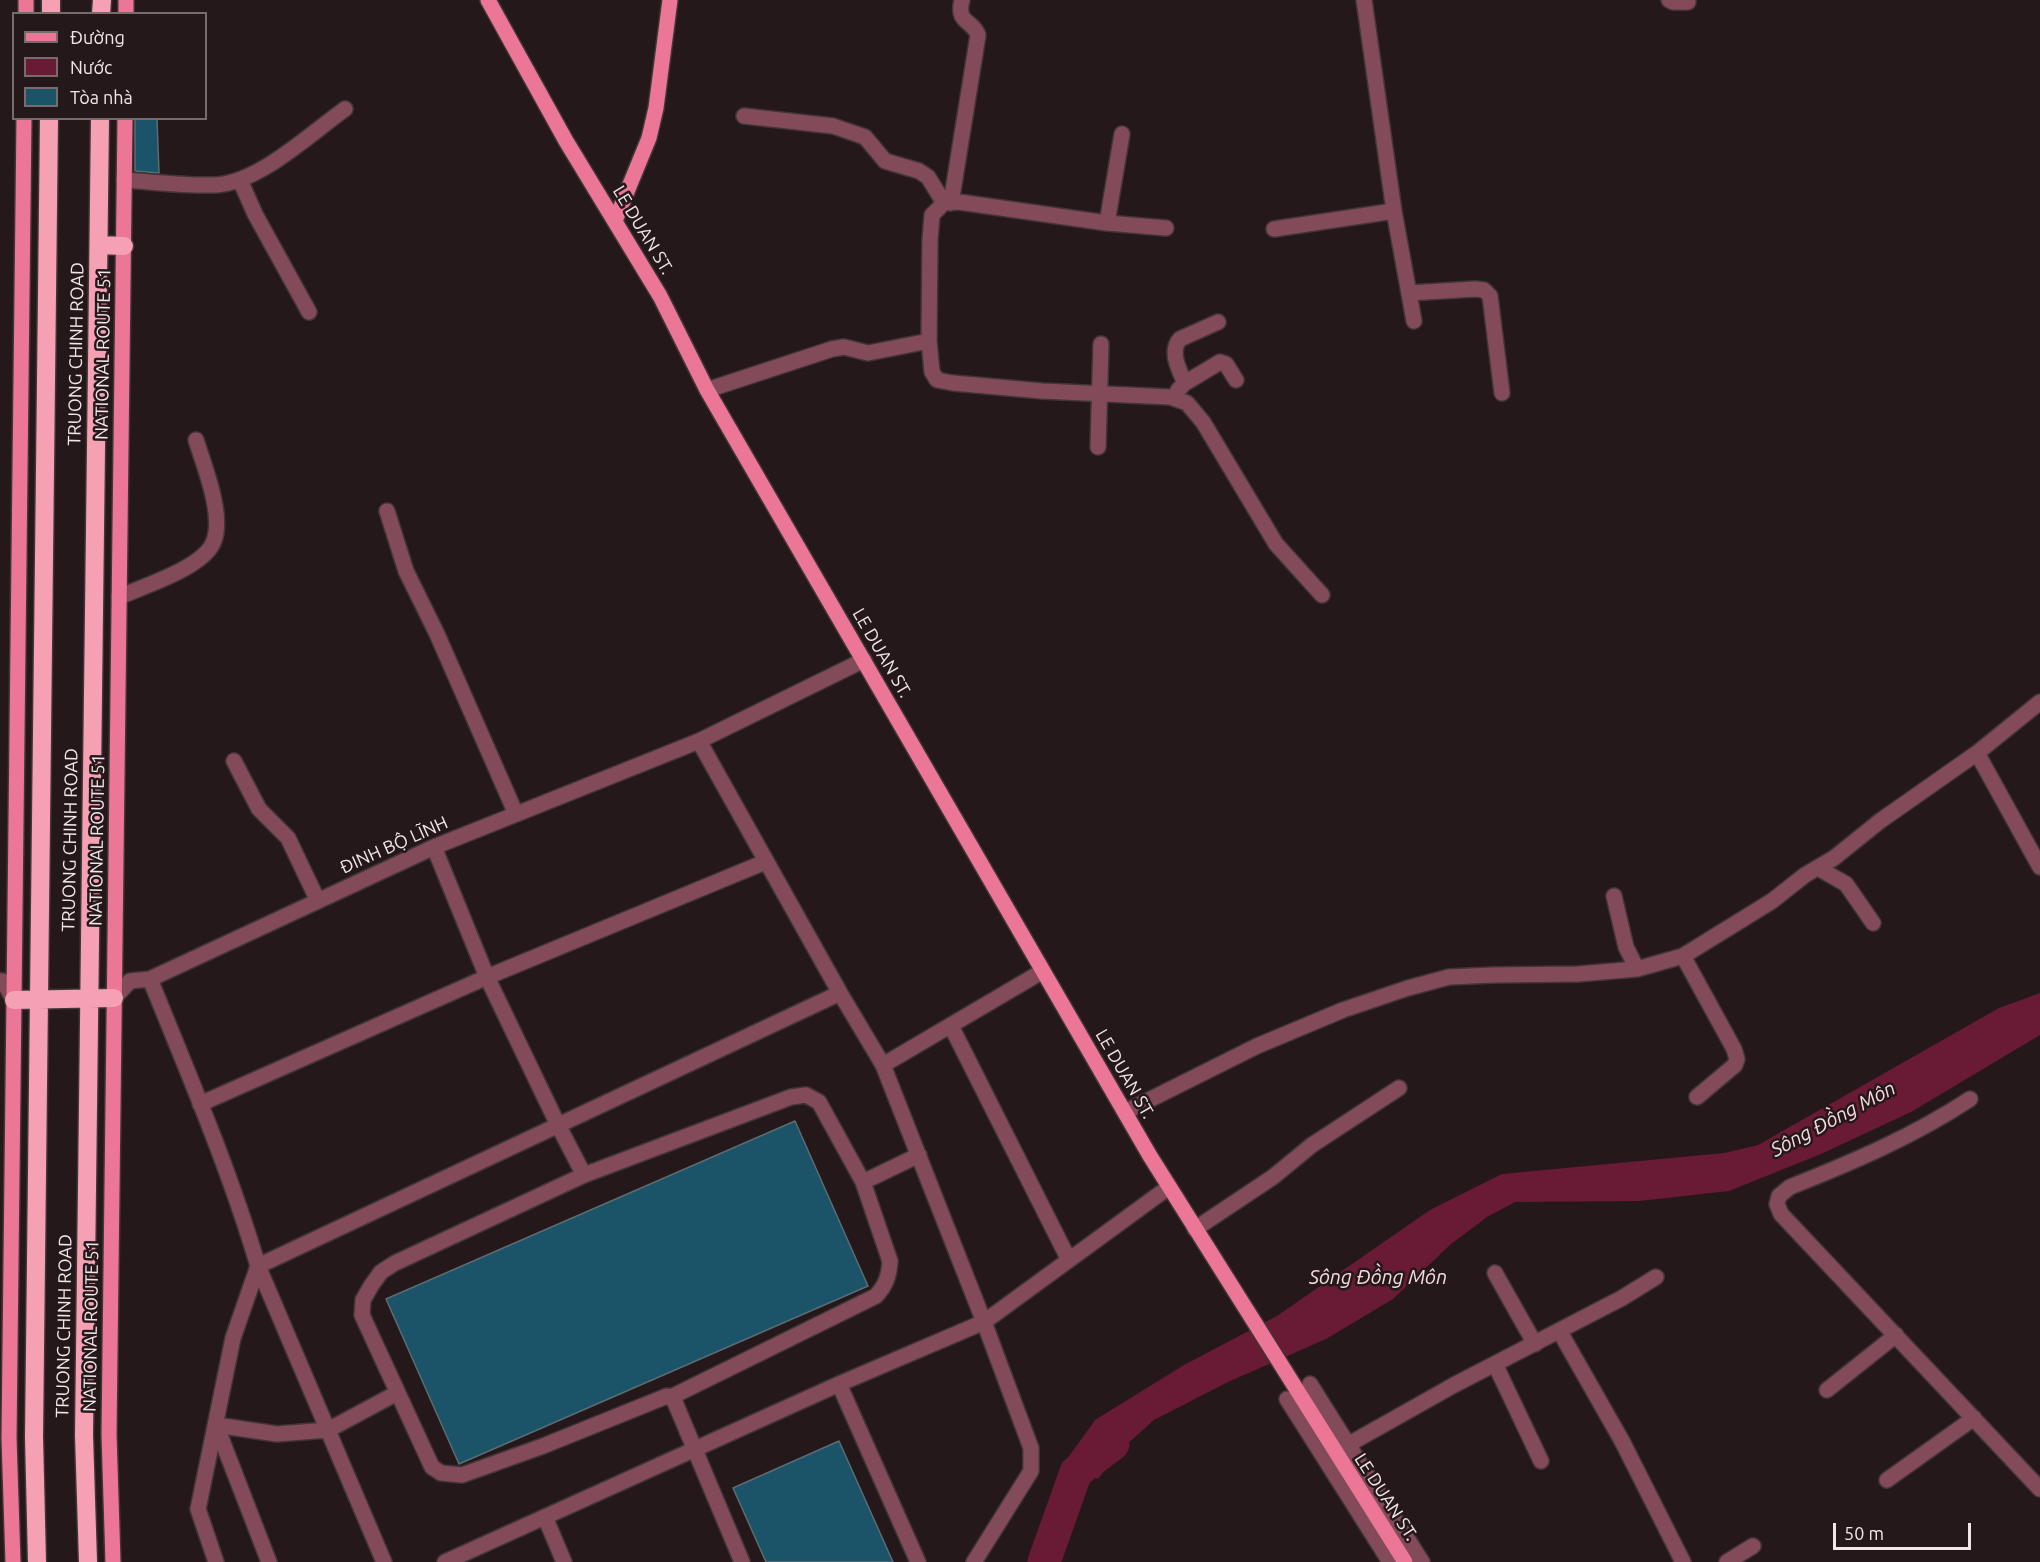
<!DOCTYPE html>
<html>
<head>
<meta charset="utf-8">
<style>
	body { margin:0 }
	#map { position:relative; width:2040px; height:1562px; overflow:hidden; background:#25181b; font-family:Ubuntu,sans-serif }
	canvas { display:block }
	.legend { position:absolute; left:12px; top:12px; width:195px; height:108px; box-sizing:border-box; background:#25181b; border:2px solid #776b6d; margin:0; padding:8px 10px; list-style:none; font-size:18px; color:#f1e7e9 }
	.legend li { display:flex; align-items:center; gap:12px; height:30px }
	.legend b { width:30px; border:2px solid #776b6d }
	.scale { position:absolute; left:1833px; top:1523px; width:138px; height:27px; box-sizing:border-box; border:3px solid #f1e7e9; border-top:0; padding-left:8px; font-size:18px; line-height:21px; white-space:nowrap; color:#f1e7e9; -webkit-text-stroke:4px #25181b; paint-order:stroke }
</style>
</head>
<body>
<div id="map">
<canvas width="2040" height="1562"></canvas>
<ul class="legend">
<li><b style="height:8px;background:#eb7696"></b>Đường</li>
<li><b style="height:16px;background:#691a35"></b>Nước</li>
<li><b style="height:16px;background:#1b5469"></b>Tòa nhà</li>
</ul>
<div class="scale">50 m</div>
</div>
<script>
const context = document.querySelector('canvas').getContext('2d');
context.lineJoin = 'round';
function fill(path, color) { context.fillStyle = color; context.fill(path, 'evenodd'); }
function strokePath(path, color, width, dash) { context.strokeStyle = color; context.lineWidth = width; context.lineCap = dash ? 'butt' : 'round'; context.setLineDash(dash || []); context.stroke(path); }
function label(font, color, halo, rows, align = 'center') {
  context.font = font + ' Ubuntu,sans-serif'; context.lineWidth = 5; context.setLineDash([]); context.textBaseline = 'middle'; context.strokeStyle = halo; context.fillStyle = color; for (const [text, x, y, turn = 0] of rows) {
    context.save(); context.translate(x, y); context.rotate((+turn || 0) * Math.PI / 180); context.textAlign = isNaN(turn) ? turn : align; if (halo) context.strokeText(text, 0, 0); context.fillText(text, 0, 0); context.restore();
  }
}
fill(new Path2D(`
	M2040 993V1035L1911 1112 1821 1154 1729 1191 1639 1201 1515 1202 1487 1217 1451 1244 1393 1299 1326 1339 1228 1382 1154 1420 1116 1454 1098 1479 1062 1466 1095 1420 1184 1365 1277 1316 1430 1210 1502 1174 1724 1153 1758 1145 1999 1008Z`), '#691a35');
strokePath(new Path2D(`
	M1044 1562 1076 1472 1113 1444`), '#691a35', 33);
const building = new Path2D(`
	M135 118H157L159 173 135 171Z
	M795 1121 868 1286 459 1464 386 1299Z
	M839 1441 893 1562H766L733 1488Z`);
fill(building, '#1b5469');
strokePath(building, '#5c6c73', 1.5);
const minor = new Path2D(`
	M1364 0 1394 211 1414 321
	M1669 0 1673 2H1688
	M744 116 833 126 865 137 885 161 919 171 928 177 944 203
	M124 180C154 182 186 186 216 185 260 182 310 134 345 109
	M240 180 255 214 309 312
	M951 203 978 35C972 19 956 24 962 0
	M1107 223 1122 134
	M1274 229 1394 211
	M1409 293 1475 289 1484 290 1490 296 1502 393
	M929 341 930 240 932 215 944 203 959 202 1107 223 1166 228
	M1185 383C1179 370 1169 351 1180 339L1218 322
	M707 390 832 349 844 347 868 353 929 341 932 372 937 380 953 383 1042 391 1170 397 1187 403 1203 422 1276 544 1322 595
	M1178 390 1185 383 1220 362 1226 364 1236 380
	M1098 447 1101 344
	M387 511 406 571 437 634 516 814
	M119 597C144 586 202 568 213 543 225 517 204 466 196 440
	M699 741 840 993 883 1065 984 1322 1031 1448V1471L974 1562
	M1977 753 2040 867
	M234 761 259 809 288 838 318 901
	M434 847 487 977 558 1125 584 1175
	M1818 868 1846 884 1873 923
	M1614 896 1626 947 1637 969
	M1683 956 1734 1049 1737 1059 1735 1065 1697 1097
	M150 979C188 1073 229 1168 258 1266L384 1562
	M0 981H3L14 1000
	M114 998 130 981 150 979 434 847 699 741 864 660
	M951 1026 1069 1260
	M883 1065 1043 971
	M1970 1099C1914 1136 1853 1162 1790 1187L1779 1196 1777 1204 1781 1214 2040 1489
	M200 1104 487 977 765 862
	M1125 1112 1257 1046 1343 1010 1408 988 1449 977 1493 975 1578 974 1637 969 1683 956 1772 901 1805 875 1834 858 1880 821 1977 753 2040 702
	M863 1182 919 1155
	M1195 1229 1273 1177 1312 1145 1399 1088
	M1495 1273 1535 1344
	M1560 1332 1622 1441 1683 1562
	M1495 1364 1541 1461
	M839 1384 918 1562
	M1310 1384 1422 1562
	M1827 1390 1896 1335
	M671 1397 876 1296C886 1285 889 1276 890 1261L863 1182 819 1102 806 1095 791 1097 584 1175 395 1263 381 1272 371 1286 363 1300 362 1315 432 1467 441 1473 462 1475 543 1446 667 1396 674 1400 742 1562
	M1287 1399 1390 1562
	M216 1425 277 1434 328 1430 397 1393
	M216 1425 269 1562
	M1335 1452 1454 1385 1622 1298 1656 1277
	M1887 1480 1974 1418
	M545 1517 564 1562
	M216 1562 198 1509 233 1338 258 1266 840 993
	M445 1562 839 1384 984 1322 1169 1187
	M1727 1562 1753 1546`);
const major = new Path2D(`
	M488 0 566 141 660 296 707 390 1150 1156 1405 1562
	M26 14V0
	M126 14V0
	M615 221 649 138 656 108 670 0
	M13 1562 9 1438 24 118
	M113 1562 109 1434 125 118`);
const highway = new Path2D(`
	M51 14V0
	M101 14 102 0
	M99 245 124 246
	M14 1000 114 998
	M37 1562 34 1437 49 118
	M88 1562 84 1435 100 118`);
strokePath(minor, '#423538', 18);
strokePath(major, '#423538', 18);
strokePath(highway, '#423538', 21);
strokePath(minor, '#834b59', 15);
strokePath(major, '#eb7696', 15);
strokePath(highway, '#f5a0b3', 18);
label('18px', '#f1e7e9', '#25181b', [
	["LE DUAN ST.",643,230,59],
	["TRUONG CHINH ROAD",76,354,-89],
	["NATIONAL ROUTE 51",103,354,-89],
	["LE DUAN ST.",882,653,60],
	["TRUONG CHINH ROAD",70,840,-89],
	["NATIONAL ROUTE 51",97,840,-89],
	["ĐINH BỘ LĨNH",394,845,-24],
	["LE DUAN ST.",1125,1074,60],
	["TRUONG CHINH ROAD",64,1326,-89],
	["NATIONAL ROUTE 51",91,1326,-89],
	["LE DUAN ST.",1386,1497,57]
]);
label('italic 20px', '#f5dce1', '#25181b', [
	["Sông Đồng Môn",1833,1119,-28],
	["Sông Đồng Môn",1378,1277]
]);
</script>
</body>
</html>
